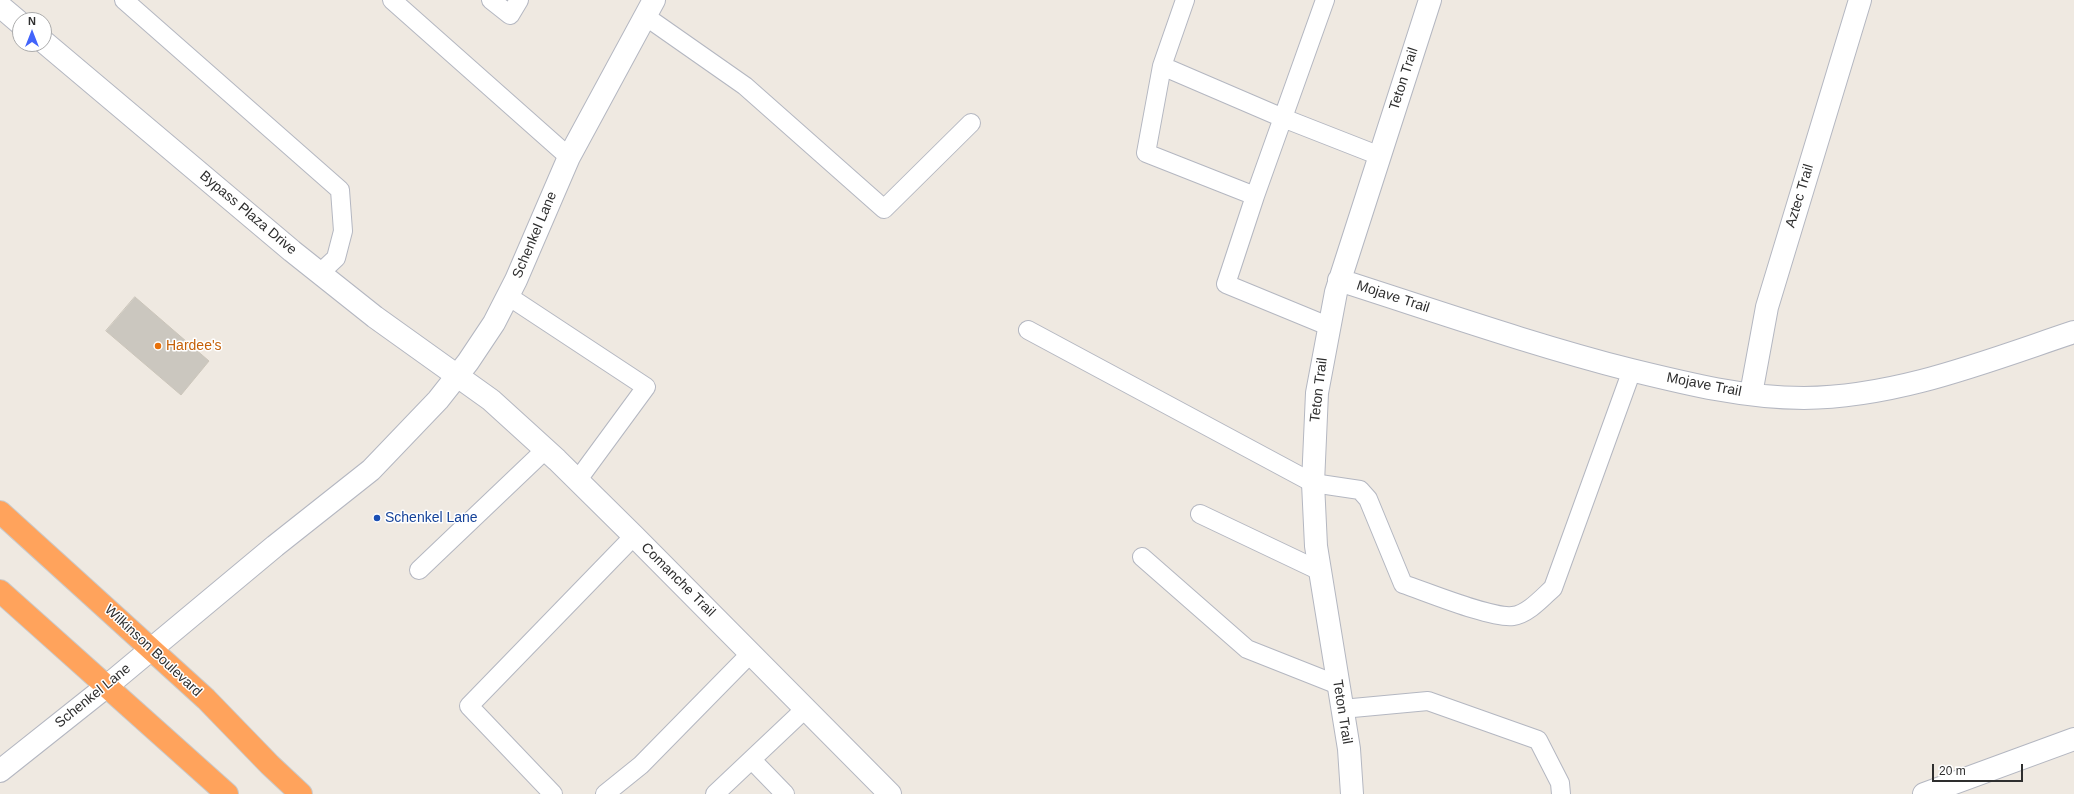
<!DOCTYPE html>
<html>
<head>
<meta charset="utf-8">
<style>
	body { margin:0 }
	#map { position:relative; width:2074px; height:794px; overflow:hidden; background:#efe9e1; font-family:Arial,sans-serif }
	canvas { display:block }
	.north { position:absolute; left:12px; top:12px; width:40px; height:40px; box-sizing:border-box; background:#fff; border:1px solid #ababab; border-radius:50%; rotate:0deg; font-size:11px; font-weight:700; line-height:16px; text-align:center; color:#2e2e2e }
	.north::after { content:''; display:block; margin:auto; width:14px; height:18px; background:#4264fb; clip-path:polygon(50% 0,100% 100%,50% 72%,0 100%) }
	.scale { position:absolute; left:1932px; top:764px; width:91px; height:18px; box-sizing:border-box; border:2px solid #2e2e2e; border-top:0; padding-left:5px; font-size:12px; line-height:14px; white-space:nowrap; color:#2e2e2e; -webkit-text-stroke:3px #fff; paint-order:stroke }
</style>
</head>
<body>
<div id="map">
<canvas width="2074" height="794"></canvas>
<div class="north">N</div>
<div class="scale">20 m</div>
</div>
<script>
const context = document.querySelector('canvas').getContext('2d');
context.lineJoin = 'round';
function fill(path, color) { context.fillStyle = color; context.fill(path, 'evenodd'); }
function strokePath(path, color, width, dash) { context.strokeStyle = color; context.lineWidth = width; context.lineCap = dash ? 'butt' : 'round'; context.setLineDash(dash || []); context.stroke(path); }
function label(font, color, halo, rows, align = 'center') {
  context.font = font + ' Arial,sans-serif'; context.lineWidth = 3; context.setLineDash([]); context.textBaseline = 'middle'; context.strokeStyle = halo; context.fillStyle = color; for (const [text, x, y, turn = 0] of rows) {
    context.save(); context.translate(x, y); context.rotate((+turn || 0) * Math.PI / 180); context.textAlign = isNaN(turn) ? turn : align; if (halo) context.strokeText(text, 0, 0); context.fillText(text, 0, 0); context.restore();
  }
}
const building = new Path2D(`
	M135 297 209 361 181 395 106 331Z`);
fill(building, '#cbc7bf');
strokePath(building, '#cbc5ba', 1);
const lane = new Path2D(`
	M124 0 340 190 343 231 336 258 320 273
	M392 0 569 157
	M491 0 510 15 519 0
	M1185 0 1162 66 1146 153 1255 196
	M1325 0 1255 196 1226 284 1328 326
	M645 16 745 86 884 209 971 123
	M1162 66 1283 118 1380 156
	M508 296 646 387 577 481
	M1028 330 1313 483 1360 490 1368 499 1403 584C1427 592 1492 619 1513 616 1528 614 1542 598 1553 588L1632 370
	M1200 514 1320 571
	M1142 557 1247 649 1338 685
	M419 570 545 450
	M1342 709 1428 701 1538 740 1560 783 1561 794
	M752 760 785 794
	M553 794 469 706 634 536
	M605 794 641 765 751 653
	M715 794 805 709`);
const street = new Path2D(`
	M0 6 20 23
	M44 42 292 251 375 317 491 400 557 460 634 536 890 794
	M1339 280C1436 311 1533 345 1631 370 1688 384 1745 398 1804 398 1898 397 1987 361 2074 332
	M1751 394 1767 307 1860 0
	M1352 794 1349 749 1316 546 1313 483 1317 393 1336 292 1430 0
	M1924 794 2074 739`);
const secondary = new Path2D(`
	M0 771 107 686 275 546 371 470 438 400 468 362 494 323 516 280 569 157 654 0`);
const highway = new Path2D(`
	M0 512 206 699 270 765 301 794
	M0 591 227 794`);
strokePath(lane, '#b4b7c1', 20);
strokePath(street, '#b4b7c1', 24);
strokePath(secondary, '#b4b7c1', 24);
strokePath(highway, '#c9c9c9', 24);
strokePath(lane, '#fff', 18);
strokePath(street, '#fff', 22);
strokePath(secondary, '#fff', 22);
strokePath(highway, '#ffa35c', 22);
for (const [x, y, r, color] of [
	[158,346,4,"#e8710a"],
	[377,518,4,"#1a4fb4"]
]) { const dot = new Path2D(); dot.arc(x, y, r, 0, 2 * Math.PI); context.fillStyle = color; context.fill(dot); strokePath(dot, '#fff', 1.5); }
label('14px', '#2e2e2e', '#fff', [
	["Teton Trail",1404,79,-72],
	["Aztec Trail",1800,196,-73],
	["Bypass Plaza Drive",248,213,40],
	["Schenkel Lane",535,235,-67],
	["Mojave Trail",1393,297,18],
	["Mojave Trail",1704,385,11],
	["Teton Trail",1319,390,-83],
	["Comanche Trail",678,580,45],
	["Wilkinson Boulevard",153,651,43],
	["Schenkel Lane",93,696,-39],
	["Teton Trail",1342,712,81]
]);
label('14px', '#c56008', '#fff', [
	["Hardee's",166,346]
], 'left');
label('14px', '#164399', '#fff', [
	["Schenkel Lane",385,518]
], 'left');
</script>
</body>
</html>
